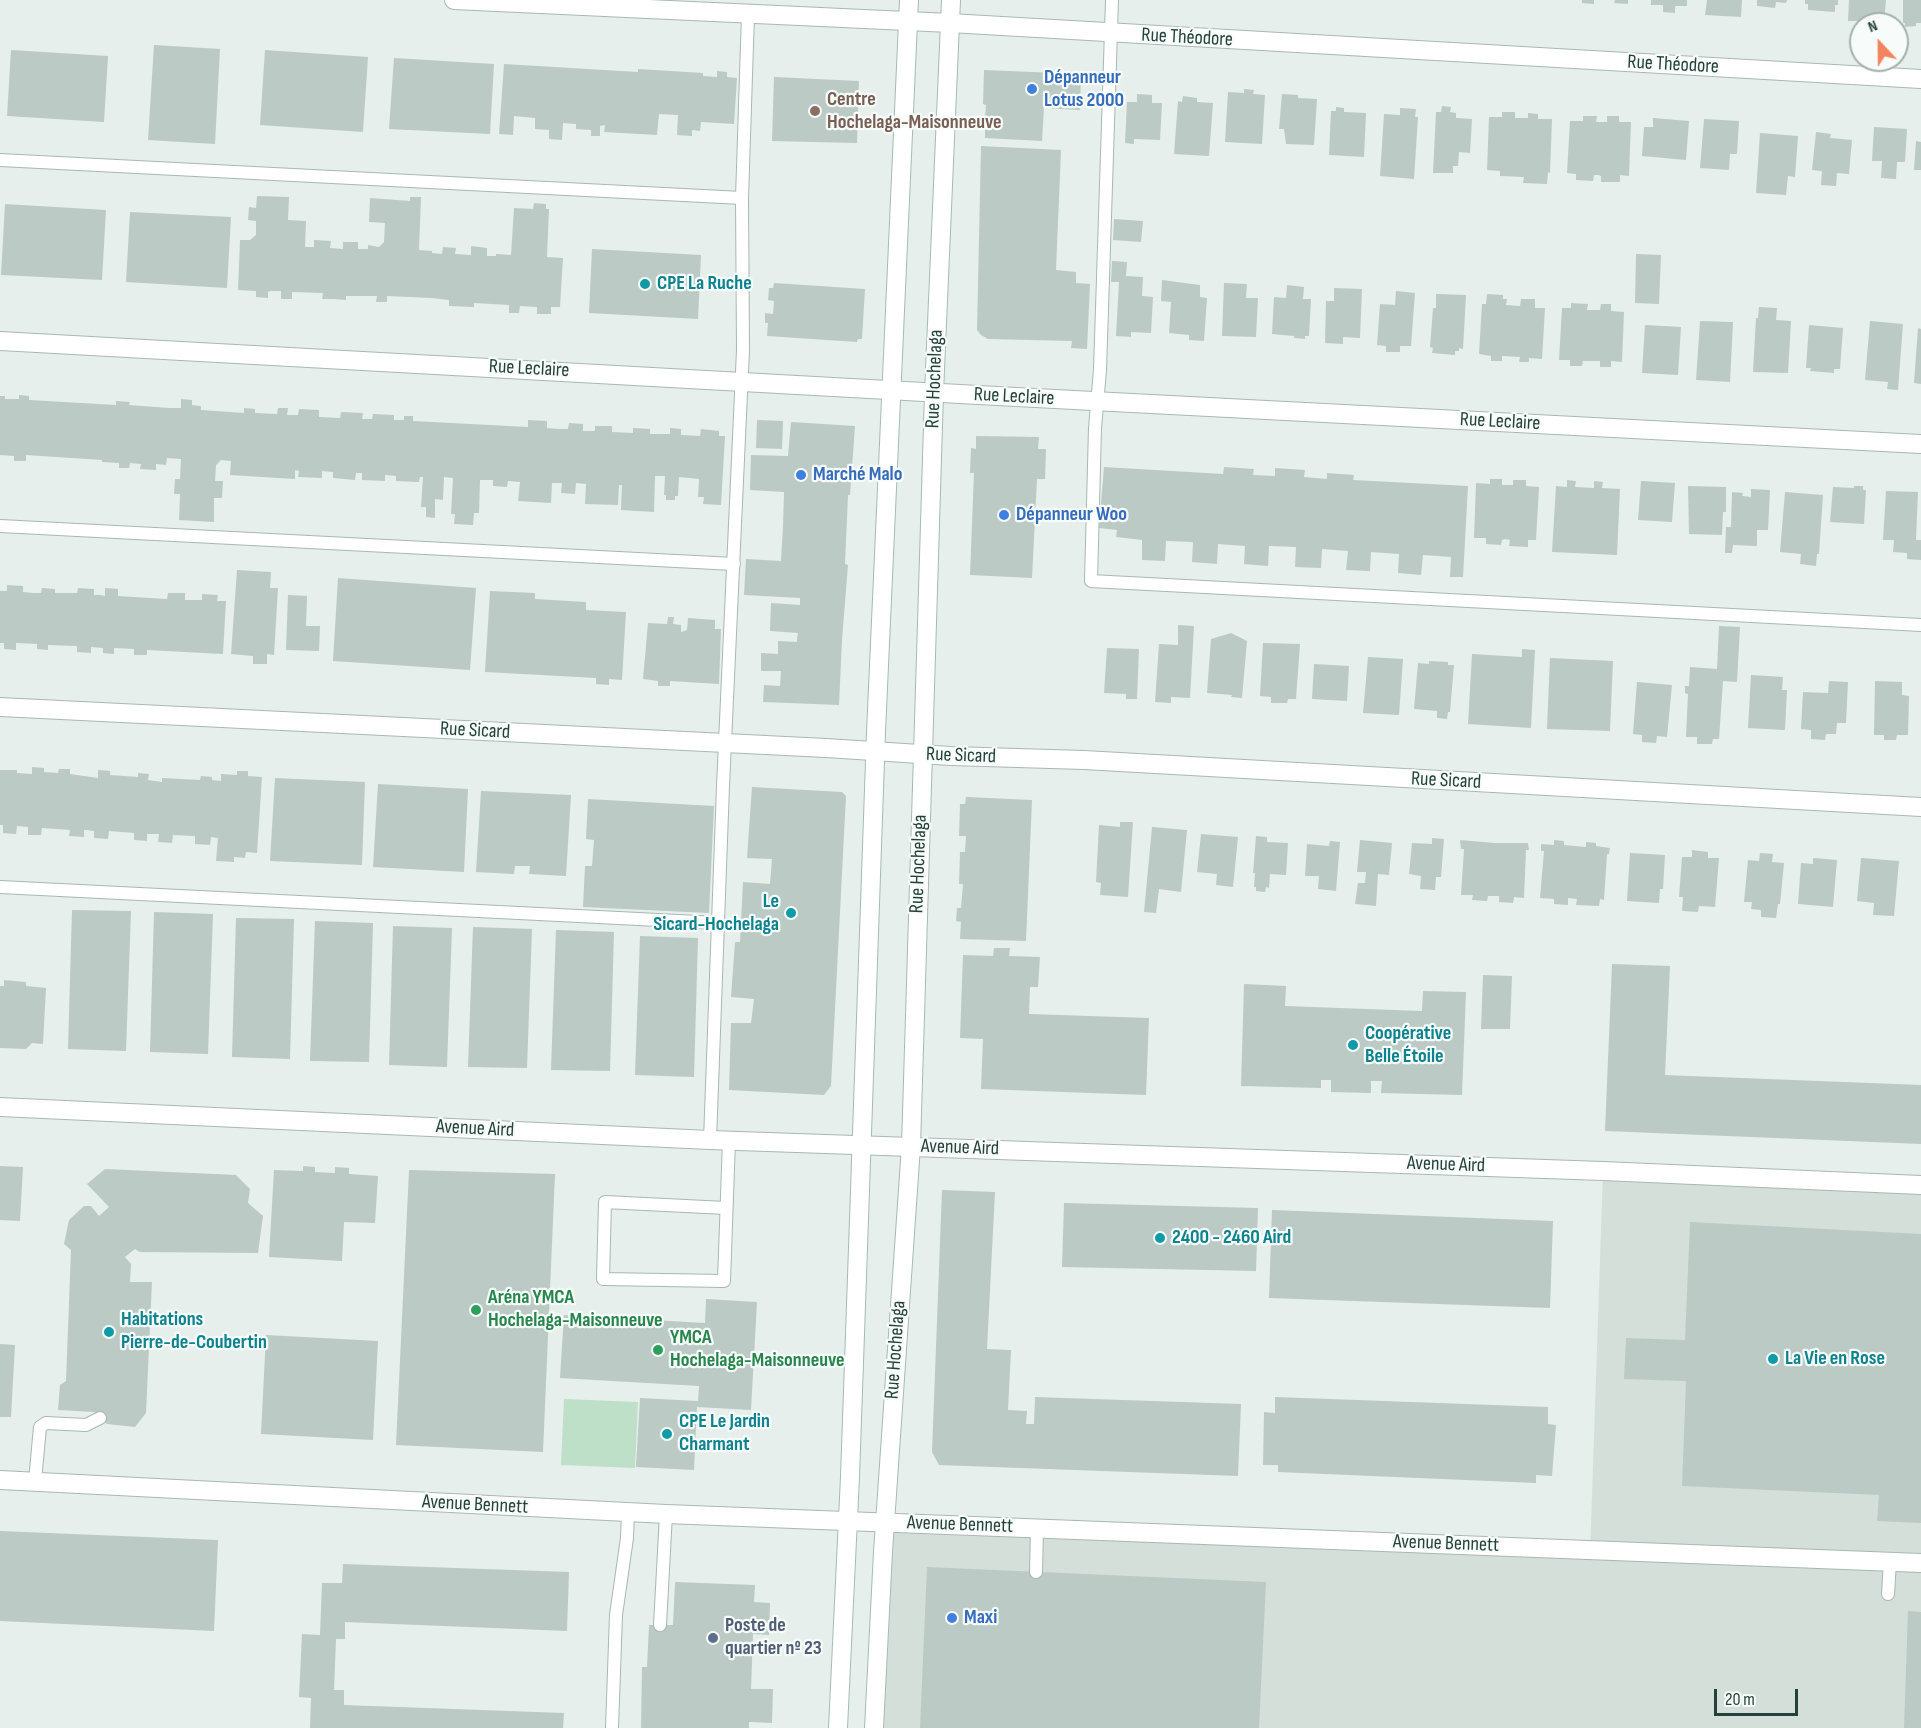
<!DOCTYPE html>
<html>
<head>
<meta charset="utf-8">
<style>
	body { margin:0 }
	#map { position:relative; width:1921px; height:1728px; overflow:hidden; background:#e6efeb; font-family:"Sofia Sans Condensed",sans-serif }
	canvas { display:block }
	.north { position:absolute; left:1849px; top:12px; width:60px; height:60px; box-sizing:border-box; background:#f7fbf9; border:2px solid #a3b1ad; border-radius:50%; rotate:338deg; font-size:16px; font-weight:700; line-height:24px; text-align:center; color:#24423a }
	.north::after { content:''; display:block; margin:auto; width:21px; height:27px; background:#f4845f; clip-path:polygon(50% 0,100% 100%,50% 72%,0 100%) }
	.scale { position:absolute; left:1714px; top:1689px; width:84px; height:27px; box-sizing:border-box; border:3px solid #24423a; border-top:0; padding-left:8px; font-size:18px; line-height:21px; white-space:nowrap; color:#24423a; -webkit-text-stroke:4px #f7fbf9; paint-order:stroke }
</style>
</head>
<body>
<div id="map">
<canvas width="1921" height="1728"></canvas>
<div class="north">N</div>
<div class="scale">20 m</div>
</div>
<script>
const context = document.querySelector('canvas').getContext('2d');
context.lineJoin = 'round';
function fill(path, color) { context.fillStyle = color; context.fill(path, 'evenodd'); }
function strokePath(path, color, width, dash) { context.strokeStyle = color; context.lineWidth = width; context.lineCap = dash ? 'butt' : 'round'; context.setLineDash(dash || []); context.stroke(path); }
function label(font, color, halo, rows, align = 'center') {
  context.font = font + ' "Sofia Sans Condensed",sans-serif'; context.lineWidth = 4.5; context.setLineDash([]); context.textBaseline = 'middle'; context.strokeStyle = halo; context.fillStyle = color; for (const [text, x, y, turn = 0] of rows) {
    context.save(); context.translate(x, y); context.rotate((+turn || 0) * Math.PI / 180); context.textAlign = isNaN(turn) ? turn : align; if (halo) context.strokeText(text, 0, 0); context.fillText(text, 0, 0); context.restore();
  }
}
fill(new Path2D(`
	M1603 1171 1921 1185V1728H874L884 1524 1590 1555Z`), '#d4dfda');
fill(new Path2D(`
	M564 1399 638 1402 635 1468 561 1465Z`), '#bfe0c8');
fill(new Path2D(`
	M1582 0H1594V4L1582 3Z
	M1615 0H1628V4L1614 3Z
	M1651 0H1687V6H1675V13L1663 12V5H1651Z
	M1707 0H1742L1741 17 1705 15Z
	M1757 0H1787L1786 3 1776 2 1775 8 1757 6Z
	M1805 0H1838V5H1835V12L1808 10V4H1805Z
	M1849 0H1886L1884 22H1880V24H1864V21H1848Z
	M1903 0H1921V23H1916V26L1905 27V23H1903Z
	M154 45 220 49 215 144 148 140Z
	M11 50 108 56 104 122 7 116Z
	M265 50 368 57 363 132 260 125Z
	M394 58 494 64 490 134 389 129Z
	M504 64 638 72V69L703 73V76L717 77V71L727 72V77L737 78 734 124 701 122 700 131 692 130V136L677 135 678 115 659 114 657 135 604 132 605 125 600 126V136H591V130L576 129V124L563 123 562 140 549 139V130L535 129V118L514 116 513 135 499 134Z
	M984 70 1081 74 1080 110 1044 108 1042 141 985 138V128L980 127V117H985L986 105 983 104Z
	M774 77 859 81 857 143 772 141Z
	M1244 89 1254 90 1253 94 1265 95 1262 144 1225 142 1228 92 1244 93Z
	M1137 94 1152 95V103H1162L1160 140 1134 139V144L1125 143 1127 102H1137Z
	M1282 94 1298 95V98L1317 99 1314 145 1286 144 1284 129H1279Z
	M1183 96 1197 98V102L1213 103 1209 156 1174 154 1178 101 1182 102Z
	M1442 106 1451 107 1450 112 1456 113V118L1472 119 1470 153 1459 152 1458 166H1453V173H1433L1436 112H1441Z
	M1336 107 1344 108V112L1366 113 1364 157 1329 155 1331 111H1336Z
	M1400 108 1416 109 1415 117H1418L1414 179 1380 176 1384 114 1400 115Z
	M1502 112H1515V118H1528V113L1538 114V119H1552L1550 173 1548 172 1547 184 1523 183 1524 177 1500 176V171L1487 170 1489 117H1502Z
	M1583 116H1597L1596 122H1607V116H1619V122H1631L1629 176 1620 175V182H1601V176L1598 175H1594L1593 181 1576 180V174L1567 173 1570 121H1583Z
	M1653 118 1689 121 1686 160 1642 156 1644 127H1653Z
	M1704 119 1739 121 1737 154H1730L1729 170 1700 168Z
	M1874 127 1907 129 1905 162H1897L1896 179 1881 178 1882 161H1872Z
	M1816 132 1831 134 1830 138 1852 140 1849 174 1837 173 1836 186 1821 185 1822 171 1812 170Z
	M1760 133 1798 136 1795 177 1788 176 1786 195 1756 193Z
	M1916 141 1921 142V170H1914Z
	M981 146 1061 150 1056 270 1076 272V283L1090 284 1087 349 1071 348 1072 341 988 339 981 335 977 330Z
	M257 196 289 197 288 220 306 221 305 247H314V240L331 241 330 248 343 249V242H358V249H368V245L379 247 384 242 385 223 369 222 370 198 410 201V197H421L419 250 432 251V253L442 254 443 247 456 248 455 254 471 255V246L487 248V256H496V254L511 255 514 208 533 209 534 203 546 204V209H549L547 257 563 258 560 307H551V314H537V307L520 306 519 313H509V305L474 303V307L449 306V300L431 298 387 296V302H376L377 296H346V300L334 299H322L323 293 292 292V299H281V291H270L268 292V298L256 297V291L238 290 240 240H250L256 235V221L248 220 249 207 256 208Z
	M5 204 106 210 102 280 1 275Z
	M130 212 231 217 227 288 126 282Z
	M1114 219 1143 221 1141 242 1113 240Z
	M592 249 701 255 698 319 589 313Z
	M1636 254 1661 255 1659 304 1635 303Z
	M1112 261 1127 262 1126 276 1143 277 1142 296 1153 297 1151 333 1131 332V337L1116 336 1119 282H1111Z
	M1162 280 1200 285V297L1207 298 1204 341 1189 340V335L1169 333 1171 302 1161 301Z
	M774 283 865 289 862 339H858L857 342 767 336 768 323H765V313L773 314 774 301 768 300 769 288H773Z
	M1224 283 1247 284 1246 298H1258L1256 337 1222 336Z
	M1287 285 1304 287 1303 299H1311L1309 336H1305V339L1294 338V336L1272 334 1274 297 1286 298Z
	M1334 288 1362 289 1360 338 1343 337V344L1325 343 1326 301H1334Z
	M1396 291 1415 293 1411 346H1400V352H1386V346L1377 345 1380 304 1395 305Z
	M1436 294 1466 295 1463 349 1459 348V351H1455V355L1432 353 1433 348 1430 347 1433 308H1436Z
	M1487 294 1503 295V299H1507L1506 305 1520 306 1521 299H1535V308H1545L1542 359 1529 358V362H1519L1520 357 1502 356V361H1491V356L1479 354 1482 304H1486Z
	M1571 303 1588 304 1587 310H1600L1601 304H1611V311L1624 312 1622 362 1611 361V367H1600V361H1583L1582 366H1570V360H1559L1562 308H1571Z
	M1759 307 1777 308 1776 320 1791 321 1788 373 1753 372 1756 318H1758Z
	M1700 321 1733 322 1730 382 1696 380Z
	M1870 321 1903 324 1898 390 1887 389 1888 382 1865 380Z
	M1645 325 1681 327 1678 375 1642 373Z
	M1809 325 1843 328 1840 369H1834V373L1810 371 1811 368H1806Z
	M1918 328 1921 329V384L1914 383Z
	M19 395 29 396V400L116 405V401L130 402 129 405 169 408H181V399L192 400V405L201 406V410L244 413V408L255 409V413L277 414 278 408H288L287 415H298L299 409 319 410V417L340 418 341 412 363 413 362 419H372L373 414 394 415V420H404V416H413V421L528 427V420L547 421V428L559 429H568L569 423 583 424V431H595V426H612V432L633 433V428L650 429V434H670V428L681 429V435L700 436 701 429 719 431V436H725L721 505 703 504 704 497H698L699 479 679 477 678 496H675V500H666V495H664L665 476H655L654 512 621 510 622 485H619L618 505 585 504 586 484 576 483 575 494 561 493 562 483H552L551 503 518 501 520 482 508 481 507 487 493 486V480H480L479 513H474L473 525 454 524 455 514H451L453 478 444 477 443 500 435 499V518L426 517V507H421L423 477H420L419 482 396 481V476L385 475V481L362 480V473H356L355 480 333 478V472L322 471V478L298 477 299 471 295 470V479L230 475 231 461 221 460 216 465 215 481H223L222 498H214V522L179 520 180 494H174L175 479H180L181 459 167 458 166 465 156 464V470L140 469 141 464 130 463 129 468H119V463L102 462V460L26 455V461H14V456L0 455V396H5V399H19Z
	M757 420 783 421 782 449 756 448Z
	M791 422 855 426 850 495H848L845 564 848 565 842 640 839 705 763 702 764 685 780 686 781 671H761V653L778 654V641L797 642V638L798 633 770 631 771 603 800 605V598L744 595 746 559 781 561 783 527 784 492 750 490 751 455 788 456Z
	M976 436 1039 437 1038 449H1046L1045 479H1037L1032 578 970 575 974 473H970L971 448 976 449Z
	M1104 467 1223 474 1224 467 1254 469 1253 475 1275 476V468L1305 470 1304 477 1327 479V473L1354 475 1353 480 1468 486 1463 577H1450L1451 557 1423 555 1421 575 1398 573 1399 554 1371 552 1370 571 1346 570 1348 551 1322 549 1321 568 1295 567 1296 547 1269 546 1268 566 1244 564 1245 546 1218 544 1217 564 1192 562 1193 542 1166 541 1165 561 1142 560V540L1116 537 1117 530 1099 528Z
	M1490 479H1502V485H1513V480H1526V486L1539 487 1536 540H1528V547L1509 546 1510 540 1505 539 1502 540 1501 545 1486 544V538H1474L1476 483 1490 484Z
	M1567 480 1576 481 1575 487 1594 488V481L1603 482 1602 488 1620 489 1617 555 1552 552 1556 486 1567 487Z
	M1641 481 1675 483 1672 522 1638 520Z
	M1688 486 1726 487V512H1723L1722 535 1689 534Z
	M1854 486H1863V490H1866L1864 524 1830 522 1833 487 1854 488Z
	M1751 489 1770 490 1768 530H1757V546L1733 545 1732 553H1725L1726 527H1731L1732 492 1743 493 1742 496 1751 497Z
	M1886 491 1918 492 1916 540H1921V560L1907 559V553L1893 552 1894 540H1883Z
	M1785 492 1823 495 1819 554H1817L1816 566 1800 564 1801 554 1780 552Z
	M237 570 271 572 270 588H278L274 655 267 654V664H253V656L231 654Z
	M338 578 476 588 470 670 333 661Z
	M7 585 23 586V592L33 593H41L42 588 55 589V593H77L78 588 94 589V595H100L105 596V588L118 589V596L167 599 168 593H185V600H202V594L218 595 217 601H226L223 654 147 650V655H134V649L114 648V654L103 653V648L91 647V653L77 652V646L48 645V650L37 649V644L16 643V650L4 649V643H0V591H7Z
	M490 591 535 593V599L586 602V610L626 612 622 680 609 679V685L596 684V678L485 672Z
	M288 595 307 596 306 626H320L319 651 286 650Z
	M668 617H674L673 624 681 625V632L687 630 688 618 715 620V629H721L719 684 670 681V686H658V681L643 679 648 623 667 624Z
	M1178 625 1194 626 1190 698 1171 697V703L1155 702 1159 644 1178 645Z
	M1719 626 1740 627 1737 682 1723 681 1719 739H1713L1712 744H1697V737H1686L1688 694 1685 693V686H1689L1690 667 1717 669Z
	M1231 633 1247 641 1242 698 1231 697 1232 695 1207 693 1211 639Z
	M1263 643 1300 644 1296 699H1288L1287 703H1271V697L1260 696Z
	M1107 648 1139 649 1137 699H1126V694L1104 693Z
	M1522 649 1535 650 1531 728 1468 724 1472 654 1522 657Z
	M1368 657 1403 659 1399 715 1363 713Z
	M1550 658 1613 661 1610 731 1547 729Z
	M1429 661 1448 662V665H1454L1450 712H1448L1447 719 1437 718V711L1414 709 1418 663 1429 664Z
	M1314 664 1349 666 1347 701 1312 699Z
	M1751 675 1783 677 1782 690H1787L1785 730 1748 728Z
	M1829 681 1848 682 1846 723H1837L1836 734H1826L1825 740 1811 739V730L1801 729 1803 692 1828 693Z
	M1875 681 1902 682V695L1909 696 1908 735H1897L1896 740H1884V735H1874Z
	M1637 682 1672 685 1667 737 1657 736 1656 743 1642 742V735L1633 734Z
	M32 767 44 768V772L58 773 59 769H70V774L98 778V770L110 771V775L138 777V773L149 774 148 780 162 782V778L200 780 201 776 212 777V780L221 781V774L237 775V771H248V776L262 777 257 853 246 852 245 858 234 857V862L216 861 218 838 211 837 210 845 195 844V836L173 835 172 843 158 842 159 834H147V841L134 840V833L109 831 108 839 94 838V831L87 830H84V837L69 836 70 830 42 828 41 835H28V827L17 826 16 834 3 833V825H0V770H17V773L32 774Z
	M275 778 365 782 362 865 270 861Z
	M378 784 468 789 464 872 373 867Z
	M752 787 842 792 846 796 831 1086 824 1095 729 1090 731 1023H751L754 999 731 997 735 942H740L743 882 770 884 772 859 747 858Z
	M481 791 571 795 566 876 529 874 530 866H515L514 874 476 872Z
	M966 797 1032 800 1026 941 960 939 961 922 956 921 957 908H961L963 884H959L960 852H965L966 836H959L960 804H965Z
	M588 799 714 806 709 913 583 907 585 866H592L594 840 586 839Z
	M1120 822H1133L1128 897 1100 895 1101 883 1096 882 1099 825 1120 827Z
	M1152 827 1187 830 1181 892 1159 889 1156 913 1144 912Z
	M1201 834 1238 837 1233 887 1216 885 1217 874 1197 872Z
	M1256 836 1267 837V842L1288 843 1286 875 1270 874 1269 888 1266 887 1265 892 1256 891V887H1254L1255 873H1253Z
	M1432 838 1444 839 1441 877H1436L1435 890 1420 889 1421 876 1409 874 1412 843 1432 844Z
	M1360 840 1392 843 1389 875 1378 874 1376 906 1355 904 1358 883H1365L1366 872H1357Z
	M1460 840 1495 843H1528L1529 850H1526L1524 898 1514 897 1513 903 1499 902V896H1488L1487 901 1472 900 1473 895H1461L1464 849H1461Z
	M1554 840 1564 841V845L1586 847V842L1596 843V846L1610 848 1609 854H1607L1604 900 1600 899 1599 906 1576 905 1577 899 1568 898V905L1554 904V899L1540 898 1544 851H1541V844L1554 845Z
	M1330 841 1340 842 1336 891 1318 889 1319 876H1305L1307 844 1329 846Z
	M1692 850 1708 852V858H1719L1715 907 1699 906 1698 912 1682 911 1683 897H1679L1682 857H1692Z
	M1630 853 1665 855 1663 889H1660L1659 903 1627 901Z
	M1760 853 1773 854 1772 862 1784 863 1780 904H1778L1776 918 1761 917V910L1751 909 1752 902H1744L1748 860 1759 861Z
	M1813 858 1837 860 1833 907 1798 904 1801 863 1813 864Z
	M1861 858 1899 861 1894 916 1873 915 1874 903 1857 901Z
	M72 910 131 911 126 1051 68 1049Z
	M154 912 213 914 208 1054 150 1052Z
	M236 918 294 919 290 1059 232 1057Z
	M315 921 373 923 369 1062 310 1061Z
	M393 926 452 928 447 1067 389 1065Z
	M473 927 532 929 527 1068 468 1067Z
	M556 930 614 932 610 1071 551 1070Z
	M640 936 698 938 694 1077 635 1075Z
	M994 948H1010L1009 956 1040 957 1038 987H1030L1029 1014 1149 1018 1146 1095 981 1089 983 1039 960 1038 963 955 993 956Z
	M1612 964 1670 966 1665 1075 1921 1085V1144L1605 1131Z
	M1483 975 1512 976 1510 1029H1481Z
	M4 980 26 982V986L46 988 43 1044 32 1043 26 1049 0 1048V986H4Z
	M1244 984 1286 986 1285 1006 1422 1011 1423 991 1466 992 1462 1095 1381 1093 1382 1081H1371V1093L1331 1092V1080H1321V1088L1241 1086Z
	M0 1166 23 1167 20 1221 0 1220Z
	M303 1166 315 1167V1172L335 1173V1167L349 1168V1174L378 1176 375 1223 344 1222 342 1261 269 1257 274 1170 303 1171Z
	M105 1169 236 1175 250 1189 248 1203 263 1216 258 1253 140 1252 135 1249 125 1257 131 1264 130 1282H152L146 1413 135 1427 107 1424 94 1412 58 1410 60 1385 66 1381 71 1250 64 1244 69 1220 84 1206H91L99 1216 109 1207 87 1184Z
	M409 1170 555 1174 543 1452 396 1445Z
	M942 1190 995 1192 987 1349 1011 1350 1008 1410 1027 1411 1026 1424H1034L1035 1397 1241 1404 1238 1476 939 1465 932 1452Z
	M1064 1203 1258 1208 1256 1271 1062 1267Z
	M1272 1210 1553 1221 1550 1308 1269 1298Z
	M1690 1222 1921 1234V1523L1877 1521 1879 1495 1682 1486 1686 1381 1624 1379 1626 1338 1685 1340Z
	M706 1299 757 1302 751 1410 697 1407 694 1470 636 1467 640 1398 698 1401 699 1386 560 1378 564 1315 705 1323Z
	M266 1335 378 1341 373 1440 261 1434Z
	M0 1344 15 1345 11 1417H0Z
	M1275 1397 1548 1407V1424L1556 1425 1552 1476 1536 1475V1483L1278 1472V1465H1263L1264 1412 1275 1413Z
	M0 1531 218 1540 214 1631 0 1621Z
	M343 1564 569 1572 567 1631 345 1622V1639H336L334 1690H344V1705L564 1713 563 1728H310L311 1698 299 1697 302 1634 320 1635 322 1583H342Z
	M927 1567 1266 1582 1259 1728H920Z
	M675 1582 755 1585 754 1602 770 1603 769 1635 753 1634 751 1689H773L772 1723 749 1722V1728H641L642 1667H647L649 1625H673Z
	M1908 1611 1921 1612V1728H1904Z`), '#bbcac4');
const service = new Path2D(`
	M1112 0 1100 370 1095 428 1091 581 1921 625
	M0 160 742 198
	M0 526 734 564
	M0 887 718 923
	M710 1140 723 786 743 350 742 198 748 14
	M726 1208 605 1202 603 1279 724 1281 729 1140
	M35 1481 40 1427 46 1423 86 1425 100 1418
	M1036 1572 1037 1528
	M1888 1594 1890 1562
	M660 1625 666 1514
	M612 1728 616 1615 627 1538 628 1512`);
const minor = new Path2D(`
	M454 0 950 23 1921 79
	M0 341 978 395 1921 444
	M0 707 826 748 951 756 1084 760 1921 807
	M0 1107 710 1140 1603 1171 1921 1185
	M0 1480 666 1514 1921 1563`);
const secondary = new Path2D(`
	M838 1728 850 1477 876 732 909 0
	M874 1728 883 1552 911 1146 934 393 951 0`);
strokePath(service, '#a8b8b2', 14);
strokePath(minor, '#a8b8b2', 20);
strokePath(secondary, '#a4bbb3', 20);
strokePath(service, '#fff', 12);
strokePath(minor, '#fff', 18);
strokePath(secondary, '#fff', 18);
for (const [x, y, r, color] of [
	[1032,89,6,"#3f7fe0"],
	[815,111,6,"#8d6e63"],
	[645,284,6,"#0f9aa8"],
	[801,475,6,"#3f7fe0"],
	[1004,515,6,"#3f7fe0"],
	[791,913,6,"#0f9aa8"],
	[1353,1045,6,"#0f9aa8"],
	[1160,1238,6,"#0f9aa8"],
	[476,1310,6,"#2e9e5b"],
	[109,1332,6,"#0f9aa8"],
	[658,1350,6,"#2e9e5b"],
	[1773,1359,6,"#0f9aa8"],
	[667,1434,6,"#0f9aa8"],
	[952,1618,6,"#3f7fe0"],
	[713,1638,6,"#5c6f8a"]
]) { const dot = new Path2D(); dot.arc(x, y, r, 0, 2 * Math.PI); context.fillStyle = color; context.fill(dot); strokePath(dot, '#f7fbf9', 2); }
label('20px', '#24423a', '#f7fbf9', [
	["Rue Théodore",1187,38,3],
	["Rue Théodore",1673,65,3],
	["Rue Leclaire",529,369,3],
	["Rue Hochelaga",935,379,-88],
	["Rue Leclaire",1014,397,3],
	["Rue Leclaire",1500,422,3],
	["Rue Sicard",475,731,3],
	["Rue Sicard",961,756,2],
	["Rue Sicard",1446,781,3],
	["Rue Hochelaga",919,864,-88],
	["Avenue Aird",475,1129,3],
	["Avenue Aird",960,1148,2],
	["Avenue Aird",1446,1165,2],
	["Rue Hochelaga",896,1350,-86],
	["Avenue Bennett",475,1505,3],
	["Avenue Bennett",960,1525,2],
	["Avenue Bennett",1446,1544,2]
]);
label('bold 20px', '#366cbe', '#f7fbf9', [
	["Dépanneur",1044,78],
	["Lotus 2000",1044,101],
	["Marché Malo",813,475],
	["Dépanneur Woo",1016,515],
	["Maxi",964,1618]
], 'left');
label('bold 20px', '#785e54', '#f7fbf9', [
	["Centre",827,100],
	["Hochelaga-Maisonneuve",827,123]
], 'left');
label('bold 20px', '#0d838f', '#f7fbf9', [
	["CPE La Ruche",657,284],
	["Le",779,902,"right"],
	["Sicard-Hochelaga",779,925,"right"],
	["Coopérative",1365,1034],
	["Belle Étoile",1365,1057],
	["2400 - 2460 Aird",1172,1238],
	["Habitations",121,1320],
	["Pierre-de-Coubertin",121,1343],
	["La Vie en Rose",1785,1359],
	["CPE Le Jardin",679,1422],
	["Charmant",679,1445]
], 'left');
label('bold 20px', '#27864d', '#f7fbf9', [
	["Aréna YMCA",488,1298],
	["Hochelaga-Maisonneuve",488,1321],
	["YMCA",670,1338],
	["Hochelaga-Maisonneuve",670,1361]
], 'left');
label('bold 20px', '#4e5e75', '#f7fbf9', [
	["Poste de",725,1626],
	["quartier nº 23",725,1649]
], 'left');
</script>
</body>
</html>
